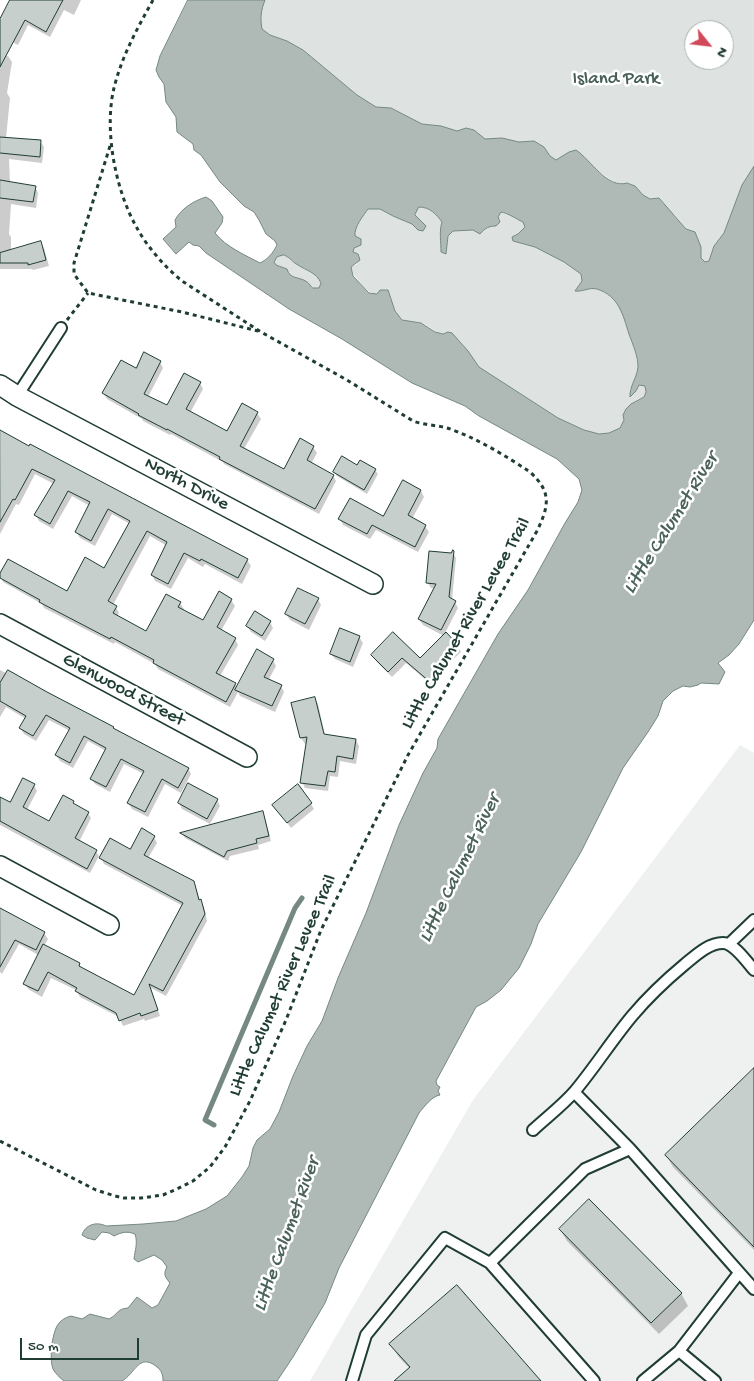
<!DOCTYPE html>
<html>
<head>
<meta charset="utf-8">
<style>
	body { margin:0 }
	#map { position:relative; width:754px; height:1381px; overflow:hidden; background:#fff; font-family:"Gochi Hand",sans-serif }
	canvas { display:block }
	.north { position:absolute; left:684px; top:20px; width:50px; height:50px; box-sizing:border-box; background:#fff; border:1px solid #a5b1ae; border-radius:50%; rotate:119deg; font-size:14px; font-weight:700; line-height:20px; text-align:center; color:#1f3d34 }
	.north::after { content:''; display:block; margin:auto; width:18px; height:22px; background:#d1495b; clip-path:polygon(50% 0,100% 100%,50% 72%,0 100%) }
	.scale { position:absolute; left:20px; top:1338px; width:119px; height:22px; box-sizing:border-box; border:2px solid #1f3d34; border-top:0; padding-left:6px; font-size:15px; line-height:18px; white-space:nowrap; color:#1f3d34; -webkit-text-stroke:4px #fff; paint-order:stroke }
</style>
</head>
<body>
<div id="map">
<canvas width="754" height="1381"></canvas>
<div class="north">N</div>
<div class="scale">50 m</div>
</div>
<script>
const context = document.querySelector('canvas').getContext('2d');
context.lineJoin = 'round';
function fill(path, color) { context.fillStyle = color; context.fill(path, 'evenodd'); }
function strokePath(path, color, width, dash) { context.strokeStyle = color; context.lineWidth = width; context.lineCap = dash ? 'butt' : 'round'; context.setLineDash(dash || []); context.stroke(path); }
function label(font, color, halo, rows, align = 'center') {
  context.font = font + ' "Gochi Hand",sans-serif'; context.lineWidth = 5; context.setLineDash([]); context.textBaseline = 'middle'; context.strokeStyle = halo; context.fillStyle = color; for (const [text, x, y, turn = 0] of rows) {
    context.save(); context.translate(x, y); context.rotate((+turn || 0) * Math.PI / 180); context.textAlign = isNaN(turn) ? turn : align; if (halo) context.strokeText(text, 0, 0); context.fillText(text, 0, 0); context.restore();
  }
}
fill(new Path2D(`
	M740 745 754 753V1381H310L473 1100Z`), '#eef1f0');
fill(new Path2D(`
	M265 0H754V166L742 185 724 233 714 246 709 261 705 262 701 259V247L674 214 643 195 635 186 627 183C614 186 606 176 596 169 587 163 578 158 569 152L556 160 550 156 544 147 534 141 519 142 502 138 485 139 474 130 466 128 457 131 441 126 422 124 391 108 376 107 357 95 303 50 287 41 270 35 262 29C260 18 261 10 265 0ZM694 30H724V60H694Z
	M419 207C430 207 435 214 442 222 439 231 441 242 441 251L446 254 448 236 453 231 484 229 490 226H496L500 222 498 217 501 212C509 214 515 219 523 222L525 227 518 234 512 237 513 241 535 247 564 262 581 274 582 281 576 290 580 291 588 288 598 289 613 297 622 311 635 351 638 367 635 380 629 391H636L639 385H645C648 402 637 396 630 406 626 412 624 421 620 428L609 433 599 434 584 430 558 418 479 367 460 341 448 332C437 336 431 327 422 323 416 321 407 323 402 319 393 314 391 299 388 290 371 296 370 294 359 281 354 275 353 276 351 267L357 264 353 253 354 248 361 244V239L355 236C354 227 363 216 368 209H380L393 216 412 224 418 230 426 226 415 215Z
	M284 255C291 259 292 262 298 265 307 271 316 272 321 283L319 288H313L298 278H292L280 266 276 265 274 262 277 257Z`), '#dee3e2');
const water = new Path2D(`
	M188 0H265C261 10 260 18 262 29L270 35 287 41 303 50 357 95 376 107 391 108 422 124 441 126 457 131 466 128 474 130 485 139 502 138 519 142 534 141 544 147 550 156 556 160 569 152 576 150C591 160 607 189 627 183L635 186 643 195 650 199 659 198 686 229 695 232 701 247V258L705 262 709 261 714 246 724 233 742 185 754 166V620L739 644 729 655 718 663 725 672 719 684 701 683 698 685 690 687 683 686 673 691 663 701 658 716 648 732 623 768 581 852 538 924 531 944 519 968 501 990 487 1001 476 1007 436 1081 437 1085 440 1087 438 1091 440 1095C432 1096 424 1107 419 1113L339 1268 325 1303 293 1357 277 1381H163C163 1375 162 1371 157 1367 139 1352 135 1374 122 1381H64C60 1378 55 1373 53 1369 49 1359 52 1329 60 1322 63 1319 67 1317 71 1316L82 1319 90 1314 109 1319C119 1314 116 1309 128 1308L137 1297 152 1308 158 1305 170 1283C165 1277 163 1274 167 1267L162 1260 154 1255 138 1262 134 1259C135 1250 138 1243 135 1234 127 1231 122 1232 114 1236L109 1233 102 1232 95 1240 87 1238 82 1235C85 1225 96 1221 106 1226L143 1224 176 1221 206 1209 227 1196 242 1177 249 1166 253 1148 257 1140 270 1129 279 1112 293 1076 307 1046 322 1021 338 978 366 913 399 825 423 773 437 748 438 739 498 634 528 590 565 523 578 502 582 490 579 479 557 459 479 416 465 406 412 383 342 339 289 309 206 253 199 246 193 245 189 242 176 254 163 239 176 227 175 220C181 209 193 201 206 197L212 201 223 217 222 223 215 233C226 247 245 255 260 263 268 259 273 253 277 245L275 241 266 234 259 220 254 212 244 206 220 182 201 155 194 150 193 144 177 132 176 117 166 102 164 84 159 77 156 70 160 56ZM419 207C430 207 436 214 442 222 439 231 441 242 441 252L446 254 448 236 453 231 473 230 480 234C485 228 489 226 496 226L500 222 498 217 501 212C508 213 516 219 523 222L525 227 518 234 512 237 513 241 535 247 564 262 581 274 582 281 575 291C583 292 589 287 597 289 619 296 623 315 629 334 633 345 638 356 638 367 637 378 629 387 630 397L636 391 639 385 645 386 646 392 644 397 631 404 626 409 623 415 624 420 620 428 609 433 599 434 584 430 558 418 479 367 468 351 452 333 448 332 443 334 435 332 421 323 402 320 395 311 388 290H380L377 294 369 293 353 276 351 267 360 260 358 254 353 252 354 248 361 245V239L355 236C354 227 363 216 368 209H380L393 216 412 224 418 230 423 231 426 226 415 215ZM284 255C291 258 292 262 298 265 307 271 316 272 321 283L319 288H313C312 288 308 282 307 282 299 276 290 280 287 269L276 265 274 262 277 257Z`);
fill(water, '#afbab7');
strokePath(water, '#758883', 1);
fill(new Path2D(`
	M12 0H81L74 15 64 10 50 37 28 25 18 45 0 36V22Z
	M0 55 8 56 12 62 7 93 10 98 6 138 40 141 44 147 42 163 9 159 10 183 35 187 38 193 36 208 11 204 9 234 11 237V251L40 243 44 248 49 266 33 270 32 269H0Z
	M160 362 163 368 148 397 168 407 200 383 203 389 190 413 228 433 257 413 261 419 244 449 284 470 313 447 317 453 311 464 333 475 336 481 319 514 224 464 223 462 171 434 170 435 143 421 142 419 107 399 103 393 136 370Z
	M0 432 247 560 251 566 242 584 205 564 203 567 188 558 171 589 155 581 152 575 167 546 150 536 113 605 116 607 119 613 117 616 147 632 180 603 184 609 182 611 203 622 231 600 235 606 221 631 235 639 238 645 220 676 235 684 237 688 273 660 276 666 268 681 281 686 284 692 275 712 240 696 238 692 230 707 158 669 155 664 115 642 114 644 44 608 42 604 3 582 0 576 68 593 105 569 130 524 112 514 95 546 80 538 76 532 90 506 72 496 53 529 39 521 36 515 54 484 35 474 19 505 16 504 0 534Z
	M375 470 378 474 367 494 337 476 334 472Z
	M421 491 424 497 412 519 425 526 429 532 418 552 376 530 370 539 343 525 340 519 384 518Z
	M453 553 456 558 452 600 455 602 458 608 445 633 457 646 461 652 442 670 444 673 438 679 439 681 434 687 406 663 392 677 376 661 372 655 420 659 444 636 423 625 419 619 435 589 431 588 427 582Z
	M318 599 321 605 309 630 290 620 286 614Z
	M270 622 273 628 265 641 251 632 247 626Z
	M359 637 363 643 353 667 335 659 331 654Z
	M0 670 188 768 191 774 181 793 165 784 148 817 132 809 128 803 144 774 124 764 110 792 95 784 92 779 106 751 88 741 73 768 60 761 56 755 70 731 49 720 36 741 24 734 20 728 26 719 6 707 0 717Z
	M314 698 318 704 325 735 356 740 359 746 356 764 340 761 338 777 330 776 328 791 305 788 302 782 307 743 305 744 301 738 293 704Z
	M34 785 37 791 27 810 50 823 63 797 88 813 91 818 79 842 96 851 99 856 90 873 0 825V799L10 804Z
	M217 800 220 806 210 824 182 809 179 803Z
	M311 804 314 809 291 828 274 805Z
	M262 813 265 818 271 841 258 845 259 849 230 856 228 861 185 838 182 834Z
	M154 837 157 843 148 858 193 882 196 888 200 901 204 907 207 921 166 996 151 988 160 1016 145 1021 144 1019 123 1026 119 1017 80 997 76 990 51 978 42 997 28 989 24 983 38 955 19 944 2 974 0 972V909L44 933 48 939 44 946 79 964 83 970 135 997 183 906 104 864 101 858 131 851Z
	M754 1070V1250L673 1167 666 1155Z
	M560 1229 681 1293 688 1306 659 1334 567 1241Z
	M391 1344 539 1381H399L410 1369 398 1356Z`), '#0003');
strokePath(new Path2D(`
	M214 1125 205 1120 295 908 302 898`), '#758883', 5);
const building = new Path2D(`
	M10 0H63L46 32 25 20 0 67V19Z
	M0 137 41 140 40 157 0 153Z
	M0 180 36 186 33 202 0 198Z
	M41 241 46 260 28 265V263H0V253Z
	M144 352 161 361 144 394 167 405 184 373 201 382 186 409 227 431 242 403 258 412 240 446 284 469 300 438 314 446 307 460 334 475 315 509 219 459 220 457 167 429V430L138 415 139 414 102 393 121 360 136 368Z
	M0 430 29 446 30 444 248 559 238 578 201 559 200 561 184 553 168 584 151 575 167 542 147 531 108 601 117 606 113 613 146 631 166 594 181 602 178 607 203 620 219 591 232 599 217 627 236 638 216 673 236 683 226 702 153 663 154 660 111 637 110 639 39 602 40 600 0 578V573L8 559 67 591 85 557 104 568 130 521 108 509 91 541 75 532 90 502 68 491 50 524 34 515 55 480 32 469 15 500 13 499 0 522Z
	M342 456 357 465 360 460 376 469 364 490 333 472Z
	M403 480 421 490 408 515 426 525 415 547 372 525 367 534 338 519 350 498 383 516Z
	M453 550 454 551 449 597 456 601 441 630 418 619 436 584 426 583 429 551 451 553Z
	M298 588 319 598 305 624 285 614Z
	M255 611 271 621 262 636 246 626Z
	M340 628 360 636 350 662 330 654Z
	M393 632 420 658 446 632 458 645 439 664 441 666 435 673 437 674 430 682 402 658 388 672 371 655Z
	M257 649 274 659 264 677 282 685 272 706 235 690Z
	M8 670 47 692 114 727 113 728 189 768 178 788 162 779 145 812 127 803 144 771 121 759 106 787 90 779 106 748 84 736 70 763 55 755 70 728 46 715 33 736 19 728 26 716 0 701V683Z
	M315 697 324 734 356 739 353 759 337 756 335 772 328 771 325 786 300 783 307 737 300 738 291 703Z
	M23 778 35 784 23 807 49 821 63 795 74 801 73 803 89 812 75 838 97 850 87 869 0 821V797L10 802Z
	M188 783 218 799 207 819 178 803Z
	M298 784 312 803 287 823 272 805Z
	M263 811 269 836 256 839 257 843 227 851 224 857 180 833Z
	M142 828 155 836 144 855 194 881 199 900 201 899 205 914 163 991 149 984 158 1010 141 1016 140 1013 119 1021 116 1013 75 991 77 988 48 972 38 991 23 984 43 944 80 963 79 966 134 995 183 903 99 858 110 838 130 849Z
	M0 908 45 932 36 950 15 940 0 967Z
	M754 1068V1247L665 1155Z
	M589 1199 682 1293 651 1323 559 1229Z
	M457 1285 541 1381H394L410 1367 389 1344Z`);
fill(building, '#c7cfcc');
strokePath(building, '#1f3d34', 1);
const service = new Path2D(`
	M17 396 61 328
	M729 944 754 920
	M574 1092 630 1149
	M533 1130C547 1117 563 1105 575 1091 595 1067 612 1040 632 1016 648 997 666 980 684 965 695 956 708 943 723 943 734 943 747 962 754 970
	M679 1351 739 1273
	M352 1381 366 1335 445 1238 490 1263
	M594 1381 490 1263 585 1169 630 1149 754 1289
	M643 1381 679 1351 715 1381`);
const minor = new Path2D(`
	M0 385 17 396 373 584
	M0 624 247 757
	M0 866 109 925`);
strokePath(service, '#1f3d34', 14);
strokePath(minor, '#1f3d34', 22);
strokePath(new Path2D(`
	M110 146 74 263V274L88 293 182 312 258 331
	M67 320 88 293
	M0 1141 96 1190 115 1196 124 1198H141L163 1195 177 1189 193 1181 210 1167 225 1147 250 1101 286 1020 321 930 408 755 537 531C549 506 552 492 530 472 506 456 475 437 447 428 436 425 424 425 413 421L347 380 261 332 182 281C165 267 148 248 137 228 115 190 103 127 115 84 123 54 138 27 153 0`), '#1f3d34', 3, [4, 4]);
strokePath(service, '#fff', 10);
strokePath(minor, '#fff', 19);
label('19px', '#455e57', '#fff', [
	["Island Park",616,80]
]);
label('19px', '#1f3d34', '#fff', [
	["North Drive",186,485,28],
	["Little Calumet River Levee Trail",467,624,-60],
	["Glenwood Street",123,691,28],
	["Little Calumet River Levee Trail",284,986,-66]
]);
label('italic 20px', '#4a625b', '#fff', [
	["Little Calumet River",672,524,-58],
	["Little Calumet River",461,869,-64],
	["Little Calumet River",288,1235,-70]
]);
</script>
</body>
</html>
